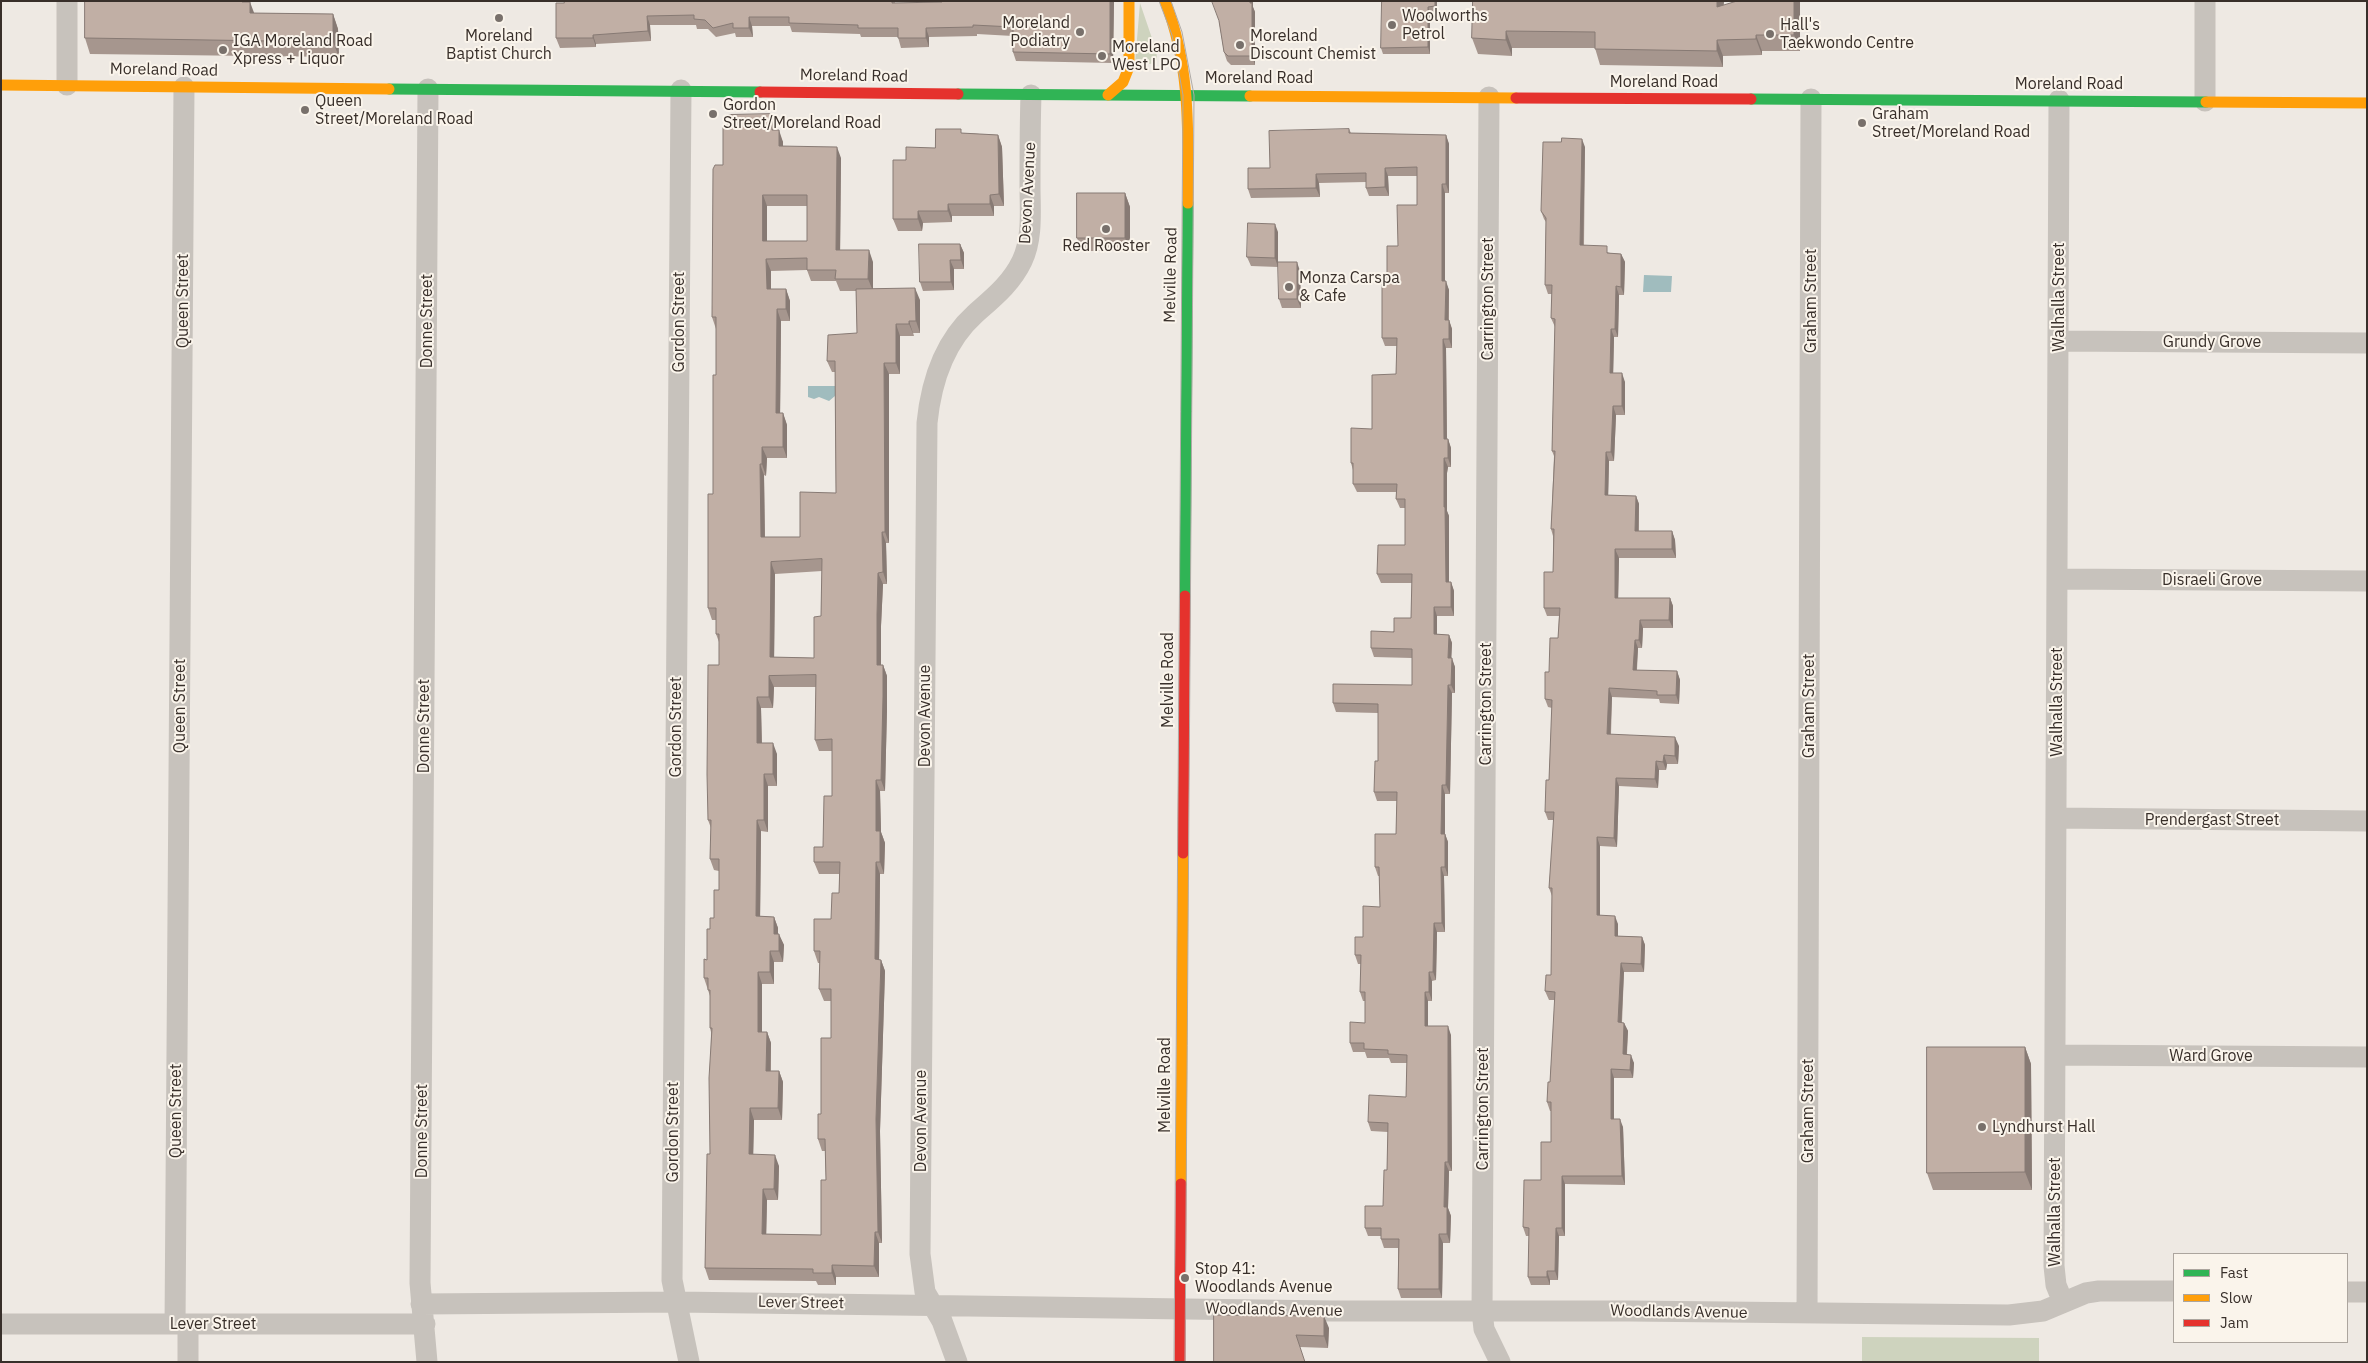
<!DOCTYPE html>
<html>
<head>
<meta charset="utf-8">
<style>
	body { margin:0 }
	#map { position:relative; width:2368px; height:1363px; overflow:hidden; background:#eee9e3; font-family:"IBM Plex Sans",sans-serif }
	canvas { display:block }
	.frame { position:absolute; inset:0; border:2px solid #382f2a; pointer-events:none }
	.legend { position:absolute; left:2173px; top:1253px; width:175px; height:90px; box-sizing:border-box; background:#faf4eb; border:1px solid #aca59e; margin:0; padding:6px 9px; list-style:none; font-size:15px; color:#382f2a }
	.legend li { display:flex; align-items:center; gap:10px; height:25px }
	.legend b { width:25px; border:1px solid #aca59e }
</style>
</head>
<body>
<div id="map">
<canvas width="2368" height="1363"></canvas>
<div class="frame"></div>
<ul class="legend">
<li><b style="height:6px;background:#30b455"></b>Fast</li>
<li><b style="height:6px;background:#ff9f0a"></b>Slow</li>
<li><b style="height:6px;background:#e5322d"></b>Jam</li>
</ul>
</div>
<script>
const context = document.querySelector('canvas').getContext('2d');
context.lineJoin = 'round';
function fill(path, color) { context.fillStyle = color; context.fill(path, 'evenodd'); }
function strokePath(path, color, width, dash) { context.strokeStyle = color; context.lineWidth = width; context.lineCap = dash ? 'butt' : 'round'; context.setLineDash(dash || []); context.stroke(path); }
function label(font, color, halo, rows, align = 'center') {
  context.font = font + ' "IBM Plex Sans",sans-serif'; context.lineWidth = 4; context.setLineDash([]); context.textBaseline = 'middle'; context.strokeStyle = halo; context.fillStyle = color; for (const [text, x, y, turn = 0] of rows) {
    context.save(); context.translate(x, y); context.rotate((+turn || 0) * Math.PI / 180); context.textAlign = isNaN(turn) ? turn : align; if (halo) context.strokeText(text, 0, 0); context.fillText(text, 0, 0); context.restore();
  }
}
fill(new Path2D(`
	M1140 3 1156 50 1157 58 1155 64 1135 63Z
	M1862 1337 2039 1338V1362H1862Z`), '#ced3be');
fill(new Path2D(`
	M1644 275 1672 276 1671 292H1643Z
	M808 386H835V396L829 401 819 397 814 399 808 397Z`), '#a0bcbe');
strokePath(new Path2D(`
	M2205 1V101
	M67 85V1
	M681 90 672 1280 689 1362
	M1489 97 1482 1311 1484 1329 1500 1362
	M2059 100 2054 1266 2056 1285 2063 1302
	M2058 341 2367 343
	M2058 579 2367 581
	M2056 818 2367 821
	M2056 1055 2367 1057
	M2347 1292H2367
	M421 1304 677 1302 1332 1311H1630L2009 1315 2043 1311 2086 1293 2099 1291H2174
	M1807 1313 1811 99
	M1 1324H425
	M175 1324 184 87
	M188 1362V1324
	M427 1362 420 1283 428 89
	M957 1362 942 1321 925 1292 920 1254 927 423C931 383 944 342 975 314 993 298 1011 284 1022 261 1033 238 1030 210 1030 186 1030 155 1030 125 1031 95`), '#c7c2bc', 21);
strokePath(new Path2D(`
	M389 89 760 92
	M958 94 1250 96
	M1751 99 2206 102
	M1185 596 1188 203`), '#30b455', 11);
strokePath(new Path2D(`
	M1165 1C1191 67 1188 133 1188 203
	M1 85 389 89
	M1108 95 1123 82 1129 67V1
	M1250 96 1516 98
	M2206 102 2367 103
	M1181 1184 1183 853`), '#ff9f0a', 11);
strokePath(new Path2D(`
	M760 92 958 94
	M1516 98 1751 99
	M1183 853 1185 596
	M1180 1362 1181 1184`), '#e5322d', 11);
strokePath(new Path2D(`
	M1159 1 1172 35 1183 95 1174 1362
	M1171 1 1182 32 1194 95 1185 1362`), '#afaaa6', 1);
fill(new Path2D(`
	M895 1V3L1114 1 1113 63 1016 61 1013 52V36L977 34V36L929 37V47L901 48 898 37H861L860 34 792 32 790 26H752L753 37H736L735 33 716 37 708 29H697L696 25H650L651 41 596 44V47L560 48 556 38 564 3Z
	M1382 1H1437V12L1430 13V54H1383L1381 48Z
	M1473 1 1723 5 1800 1V51H1762V55L1723 56V67L1600 65 1595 48H1512V56L1478 54 1472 38Z
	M247 2 254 13 333 14 338 29 339 57 90 54 85 38Z
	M1253 7 1255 12V65H1231L1227 61 1224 52 1219 21Z
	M772 114 776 126V130L783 142V146L841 158 840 250 873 262V289L920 300V333H913L914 336H900V374H889V543H886L887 584H883L881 626V665H883L887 676V709L885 791H880L881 832 885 843 884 874H880L879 960H881L885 971 880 1131 882 1243H879V1277H836V1285H818L816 1281 709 1280 705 1268 710 1154 711 1032 710 1028V996L704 978 707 960 710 929 714 918 719 890V871L714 870 710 859 711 828 708 820 719 665V642L716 634V620H712L708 608 713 494 716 375V329L712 317 723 165 727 126ZM767 206H807V241H767ZM807 270 811 281H836L840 291H856L857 333 827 361 832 372H835L836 493 800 537H765L764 475 766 476 767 458H787V425L783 413H780L781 321H790V301L786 289H771V271ZM822 571 821 616 814 658 774 657 775 574ZM774 687H816L815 740 819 751H832V796L823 847 814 862 819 874H839V893L831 919 814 951 818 963H820L819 989 824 1001H831V1038L818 1139 822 1151H825L826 1180 821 1235 766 1234 767 1200H778L779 1166 753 1154 754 1120H782L783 1082 779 1071H771V1043L767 1032H762V984H774V962H783L784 945 778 934V928L774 917 760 916 761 831 768 832V786H777V754L762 743 761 708H773Z
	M1349 129 1351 133 1446 135 1449 144V193H1445V281L1449 290V320L1452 329V348H1446L1447 439H1448L1451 448V467H1448L1447 473V511L1449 516V582H1451L1454 591V616H1437V634L1449 635 1452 643 1451 658 1455 667V693H1452L1450 794H1445V834L1448 842V876H1444L1445 932H1437L1436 980 1432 981V1001H1428V1026L1451 1035 1452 1171H1449L1448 1208 1451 1216 1450 1243H1443L1442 1298H1401L1398 1289V1248H1384L1381 1239V1236H1368L1365 1228 1383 1206 1387 1170 1388 1132 1371 1131 1368 1122 1406 1097 1407 1063H1391L1389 1058H1367L1365 1052H1353L1350 1043 1365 1023V1001H1363L1360 992 1361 964H1358L1355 955 1363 937 1380 907 1379 876H1378L1375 867 1396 834 1397 801H1377L1374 792 1378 761V713L1336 712 1333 703 1412 685V658L1374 657 1371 648 1411 618 1412 583H1381L1377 574 1405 545V508H1400L1396 499V492H1357L1353 484V470L1351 463 1372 429 1396 374 1397 346H1385L1382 338 1387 280 1398 246 1417 205V176H1388L1389 196H1369L1366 188V182L1319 183 1320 197 1251 198 1248 189 1270 168Z
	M962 133 998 135 1002 147 1004 206H994V216H952V222L923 223 922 231H898L893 219 906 160 935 148Z
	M1561 142 1585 147 1584 245 1610 253 1621 254 1625 262 1624 295H1619L1618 337H1614L1613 373 1625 382V415H1616L1614 461H1609L1608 495 1636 496 1639 504V531H1672L1675 540 1676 558H1619L1618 598H1670L1673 606V628H1643L1642 648H1638L1637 670 1677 671 1680 680 1679 704 1660 703 1659 699 1612 697 1611 735 1679 746 1678 764H1667L1666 770H1659L1658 788 1619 786 1617 847 1600 846V916L1618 924V936L1642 937 1645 945 1644 972H1624L1622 1023H1624L1628 1031 1627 1054 1634 1063 1633 1078H1614V1119L1623 1127 1625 1185 1565 1184V1236H1559L1558 1280H1550V1285H1531L1528 1277 1529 1236H1526L1523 1227 1541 1180 1551 1142V1111H1550L1547 1102 1550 1082 1555 1000H1549L1545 991 1551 975 1552 896 1549 888 1554 820H1548L1545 812 1549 780 1552 708 1548 707 1545 699 1549 672 1558 638 1559 616H1547L1544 608 1553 572V536L1551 529 1554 456 1552 451 1555 327 1551 318 1552 294H1548L1545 285 1546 222 1544 219 1541 211Z
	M1125 193 1130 207V251H1082L1077 238Z
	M1278 232V267L1251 266 1247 257Z
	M960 244 964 253V269H954V290L923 291 920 282Z
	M1300 271 1301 308H1282L1279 299Z
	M2025 1047 2031 1064 2032 1190H1933L1927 1173Z
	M1214 1315 1329 1328 1328 1348 1300 1347Z`), '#a6968e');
fill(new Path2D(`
	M1110 1H1114L1113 63 1110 54Z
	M1250 1H1253V7L1255 12V65L1252 56Z
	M1435 1H1437V12L1435 6Z
	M1717 1H1724L1723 23 1717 7Z
	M1794 1H1800V51L1794 35Z
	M250 2 256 18 250 13Z
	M1428 7 1430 13V54L1428 47Z
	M333 14 338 29 339 57 333 42Z
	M647 16 650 25 651 41 648 31Z
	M749 17 752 26 753 37 749 28Z
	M926 28 929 37V47L926 38Z
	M1506 31 1512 48V56L1506 40Z
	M593 35 596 44V47L593 38Z
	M1756 35 1762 51V55L1756 39Z
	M1717 40 1723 56V67L1717 51Z
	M772 114 776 126V142L772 130Z
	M779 130 783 142V158L779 146Z
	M998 135 1002 147 1004 206 999 194Z
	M1446 135 1449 144V193L1446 184Z
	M1582 139 1585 147 1583 253 1580 245Z
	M837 147 841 158 840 262 836 250Z
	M1385 168 1388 176 1389 196 1385 187Z
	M1316 174 1319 183 1320 197 1316 188Z
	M1442 184 1445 193V289L1442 281Z
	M1125 193 1130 207V251L1125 238Z
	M763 195 767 206V252L763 241Z
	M990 195 994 206V216L990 204Z
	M948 204 952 216V222L948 211Z
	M918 211 923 223 922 231 918 219Z
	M1275 224 1278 232V267L1275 258Z
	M960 244 964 253V269L961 260Z
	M869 250 873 262V291L868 279Z
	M1621 254 1625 262 1624 295 1621 287Z
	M766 259 771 271V301L767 289Z
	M950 260 954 269V290L951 282Z
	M1297 262 1300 271 1301 308 1297 299Z
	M1446 281 1449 290 1448 329 1445 320Z
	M1616 286 1619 295 1618 337 1615 329Z
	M915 288 920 300V333L916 321Z
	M786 289 790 301V321L786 309Z
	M777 309 781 321 780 425 776 413Z
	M1449 320 1452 329V348L1449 339Z
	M909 321 914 336 909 324Z
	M896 324 900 336V374L896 363Z
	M1611 329 1614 337 1613 382 1610 373Z
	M1443 339 1446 348 1447 448 1444 439Z
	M884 363 889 374V543L885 532Z
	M1622 373 1625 382V415L1622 406Z
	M1613 406 1616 415 1614 461 1611 452Z
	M783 413 787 425V458L783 447Z
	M1448 439 1451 448V467L1448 458Z
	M762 447 767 458 766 476 762 464Z
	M1606 452 1609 461 1608 504 1605 495Z
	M1444 458 1448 467 1447 473V511L1449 516V590L1446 582 1444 507Z
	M760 464 764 475 765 548 761 537Z
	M1636 496 1639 504 1638 540 1635 531Z
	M1672 531 1675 540 1676 558 1672 549Z
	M882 532 886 543 887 584 883 572Z
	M1615 549 1619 558 1618 606 1615 598Z
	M771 562 775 574 774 669 770 657Z
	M878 573 883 584 881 626V676L877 665V615Z
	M1451 582 1454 591V616L1451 607Z
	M1670 598 1673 606V628L1669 620Z
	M1434 607 1437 616V643L1434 634Z
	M1640 620 1643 628 1642 648 1639 640Z
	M1449 635 1452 643 1451 667 1448 658Z
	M1635 640 1638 648 1636 678 1633 670Z
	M1452 658 1455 667V693L1451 685Z
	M883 665 887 676V709L885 791 881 780Z
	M1677 671 1680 680 1679 704 1676 695Z
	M769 676 774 687 773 708 769 697Z
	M1448 685 1452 693 1450 794 1446 785Z
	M1609 688 1612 697 1610 743 1607 734Z
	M757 697 761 708 762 754 757 743Z
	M1675 737 1679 746 1678 764 1675 756Z
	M773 743 777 754V786L773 774Z
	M1664 755 1667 764 1666 770 1663 762Z
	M1656 761 1659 770 1658 788 1655 779Z
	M764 774 768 786V832L764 820Z
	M1616 778 1619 786 1617 847 1614 838Z
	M876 780 880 791 881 832 885 843 884 874 880 862 876 831Z
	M1442 785 1445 794V834L1448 842V876L1445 867 1441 834Z
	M757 820 761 831 760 928 756 916Z
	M1597 837 1600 846V924L1597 915Z
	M876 862 880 874 879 971 875 959Z
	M1441 867 1444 876 1445 932 1442 923Z
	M1615 916 1618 924V944L1615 936Z
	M774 917 778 928V945L774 934Z
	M1434 923 1437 932 1436 980 1433 972Z
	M779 934 784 945 783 962 779 951Z
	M1642 937 1645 945 1644 972 1641 964Z
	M770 951 774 962V984L770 972Z
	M881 960 885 971 880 1131 882 1243 878 1232 876 1119Z
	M1621 963 1624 972 1621 1031 1618 1022Z
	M758 972 762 984V1043L758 1032Z
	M1429 972 1432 981V1001L1429 992Z
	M1425 992 1428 1001V1035L1425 1026Z
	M1624 1023 1628 1031 1626 1063 1623 1054Z
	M1448 1026 1451 1035 1452 1171 1448 1162Z
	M767 1032 771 1043 770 1082 766 1071Z
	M2025 1047 2031 1064 2032 1190 2025 1172Z
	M1631 1055 1634 1063 1633 1078 1630 1070Z
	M1611 1069 1614 1078V1127L1611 1119Z
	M779 1071 783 1082 782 1120 778 1108Z
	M750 1108 754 1120 753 1166 749 1154Z
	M1620 1119 1623 1127 1625 1185 1622 1176Z
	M775 1155 779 1166 778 1200 774 1189Z
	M1445 1162 1449 1171 1448 1208 1451 1216 1450 1243 1447 1234 1444 1207Z
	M1562 1176 1565 1184V1236L1562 1228Z
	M763 1189 767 1200 766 1246 762 1234Z
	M1556 1228 1559 1236 1558 1280 1555 1271Z
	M875 1232 879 1243V1277L874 1266Z
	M1439 1234 1443 1243 1442 1298 1439 1289Z
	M832 1265 836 1277V1285L832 1273Z
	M1547 1271 1550 1280V1285L1547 1277Z
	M1324 1316 1329 1328 1328 1348 1324 1336Z`), '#877a74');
const building = new Path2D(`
	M85 1H242V2H250V13L333 14V42L85 38Z
	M564 1H892V3L942 2V1H1110V54L1013 52V27L973 25V27L926 28V38H898V28H858V25L789 23V17H749V28H733V23L713 28 705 20 694 19V15L647 16 648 31 593 35V38H556V3H564Z
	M1212 1H1250V3H1252V56H1228L1224 52 1219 21Z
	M1382 1H1435V6L1428 7V47L1381 48Z
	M1473 1H1717V7L1737 1H1794V35H1756V39L1717 40V51L1595 49V32L1506 31V40L1472 38Z
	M772 114V130H779V146L837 147 836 250H869L868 279H835L836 270H807V258L766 259 767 289H786V309H777L776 413H783V447H762V464H760L761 537H800V492L836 493 835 361H827L828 335 857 333 856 289 915 288 916 321H909V324H896V363H884L885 532H882L883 572 878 573 877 615V665H883V697L881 780H876V831H880V862H876L875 959 881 960 876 1119 878 1232H875L874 1266 832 1265V1273H813V1269L705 1268 707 1154H710L709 1078 712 1028H710V990H708V978H704V959L707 960V929H710V918H714V890H719V859H710L711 820H708L707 774 708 665H719V634H716V608H708V494H713V375H716V317H712L713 169 715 165H723V126H727V115ZM763 195H807V241H763ZM822 559 821 616 814 617V658L770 657 771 562ZM816 675 815 740 832 739V796H824L823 847H814V862H840L839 893H832L831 919H814V951H820L819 989H831V1038H821V1114H818V1139H825L826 1180H821V1235L762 1234 763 1189H774L775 1155 749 1154 750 1108H778L779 1071H766L767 1032H758V972H770V951H779V934H774V917L756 916 757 820H764V774H773V743H757V697H769V676Z
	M936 129H961V133L998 135 999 194 990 195V204H948V211H918V219H893V160H906V147L935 148Z
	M1349 129V133L1446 135V184H1442V281H1446L1445 320H1449V339H1443L1444 439H1448V458H1444V507H1445L1446 582H1451V607H1434V634L1449 635 1448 658H1452L1451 685H1448L1446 785H1442L1441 834H1445V867H1441L1442 923H1434L1433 972H1429V992H1425V1026H1448V1162H1445L1444 1207H1447V1234H1439V1289H1398L1399 1239H1381V1228H1365V1206H1383L1384 1170H1387L1388 1123 1368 1122 1369 1095 1406 1097 1407 1055 1388 1054V1050L1364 1049V1043H1350V1022L1365 1023V992H1360L1361 955H1355V937H1363V906L1380 907 1379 867H1375V834H1396L1397 792H1374L1375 761H1378V704L1333 703V684L1412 685V649L1371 648V631L1394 632V618H1411L1412 574H1377L1378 545H1405V499H1396L1397 484H1353V463H1351V428L1372 429V375L1396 374 1397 338H1382V280H1387V246H1398L1397 205H1417V167L1385 168V187L1366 188V173L1316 174V188L1248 189V168H1270L1269 131Z
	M1562 138 1582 139 1580 245 1607 246V253L1621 254V287L1616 286 1615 329H1611L1610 373H1622V406H1613L1611 452H1606L1605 495 1636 496 1635 531H1672V549H1615V598H1670L1669 620H1640L1639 640H1635L1633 670 1677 671 1676 695H1657V691L1609 688 1607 734 1675 737V756L1664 755 1663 762 1656 761 1655 779 1616 778 1614 838 1597 837V915L1615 916V936L1642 937 1641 964 1621 963 1618 1022 1624 1023 1623 1054 1631 1055 1630 1070 1611 1069V1119H1620L1622 1176H1562V1228H1556L1555 1271H1547V1277H1528L1529 1228 1523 1227 1524 1180H1541V1142H1551V1102H1547L1548 1082H1550L1555 992 1545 991 1546 975H1551L1552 888H1549L1554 812H1545L1546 780H1549L1552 700 1545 699V672H1549L1550 638H1558L1560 608H1544V572H1553L1554 529H1551L1555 451H1552L1553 405 1555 319 1551 318 1552 285H1545L1546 218 1541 211 1543 142H1561Z
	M1077 193H1125V238H1077Z
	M1248 223 1275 224V258L1247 257Z
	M919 244H960L961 260H950L951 282H920Z
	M1278 262H1297V299H1279Z
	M1927 1047H2025V1172L1927 1173Z
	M1214 1315 1324 1316V1336L1296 1335 1305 1362H1214Z`);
fill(building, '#c1afa5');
strokePath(building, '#877a74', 1);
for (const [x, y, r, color] of [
	[499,18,5,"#78706b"],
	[1392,25,5,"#78706b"],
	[1080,32,5,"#78706b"],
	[1770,34,5,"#78706b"],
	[1240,45,5,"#78706b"],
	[223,50,5,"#78706b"],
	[1102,56,5,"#78706b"],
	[305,110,5,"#78706b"],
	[713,114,5,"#78706b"],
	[1862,123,5,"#78706b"],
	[1106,229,5,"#78706b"],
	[1289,287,5,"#78706b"],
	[1982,1127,5,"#78706b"],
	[1185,1278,5,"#78706b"]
]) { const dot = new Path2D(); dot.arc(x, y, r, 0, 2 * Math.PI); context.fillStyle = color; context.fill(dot); strokePath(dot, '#faf4eb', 2); }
label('16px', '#382f2a', '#faf4eb', [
	["Woolworths",1402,16],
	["Petrol",1402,34],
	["Moreland",1070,23,"right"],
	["Podiatry",1070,41,"right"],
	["Hall's",1780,25],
	["Taekwondo Centre",1780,43],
	["Moreland",499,36,"center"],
	["Baptist Church",499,54,"center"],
	["Moreland",1250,36],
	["Discount Chemist",1250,54],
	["IGA Moreland Road",233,41],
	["Xpress + Liquor",233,59],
	["Moreland",1112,47],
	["West LPO",1112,65],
	["Queen",315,101],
	["Street/Moreland Road",315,119],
	["Gordon",723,105],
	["Street/Moreland Road",723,123],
	["Graham",1872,114],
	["Street/Moreland Road",1872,132],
	["Red Rooster",1106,246,"center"],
	["Monza Carspa",1299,278],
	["& Cafe",1299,296],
	["Lyndhurst Hall",1992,1127],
	["Stop 41:",1195,1269],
	["Woodlands Avenue",1195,1287]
], 'left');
label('16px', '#382f2a', '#faf4eb', [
	["Moreland Road",164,70,1],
	["Moreland Road",854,76,1],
	["Moreland Road",1259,78],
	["Moreland Road",1664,82],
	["Moreland Road",2069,84],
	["Devon Avenue",1028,193,-87],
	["Melville Road",1171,275,-89],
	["Walhalla Street",2059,297,-90],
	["Carrington Street",1488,299,-90],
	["Queen Street",183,301,-90],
	["Graham Street",1811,301,-90],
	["Donne Street",427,321,-90],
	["Gordon Street",679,322,-90],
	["Grundy Grove",2212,342],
	["Disraeli Grove",2212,580],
	["Melville Road",1168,680,-90],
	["Walhalla Street",2057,702,-90],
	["Carrington Street",1486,704,-90],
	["Queen Street",180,706,-90],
	["Graham Street",1809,706,-90],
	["Devon Avenue",925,716,-90],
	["Donne Street",424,726,-90],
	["Gordon Street",676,727,-90],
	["Prendergast Street",2212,820],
	["Ward Grove",2211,1056],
	["Melville Road",1165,1085,-90],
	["Carrington Street",1483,1109,-90],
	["Queen Street",176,1111,-90],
	["Graham Street",1808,1111,-90],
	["Devon Avenue",921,1121,-90],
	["Donne Street",422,1131,-90],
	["Gordon Street",673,1132,-90],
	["Walhalla Street",2055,1212,-90],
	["Lever Street",801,1303,1],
	["Woodlands Avenue",1274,1310,1],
	["Woodlands Avenue",1679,1312,1],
	["Lever Street",213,1324]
]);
</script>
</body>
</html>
